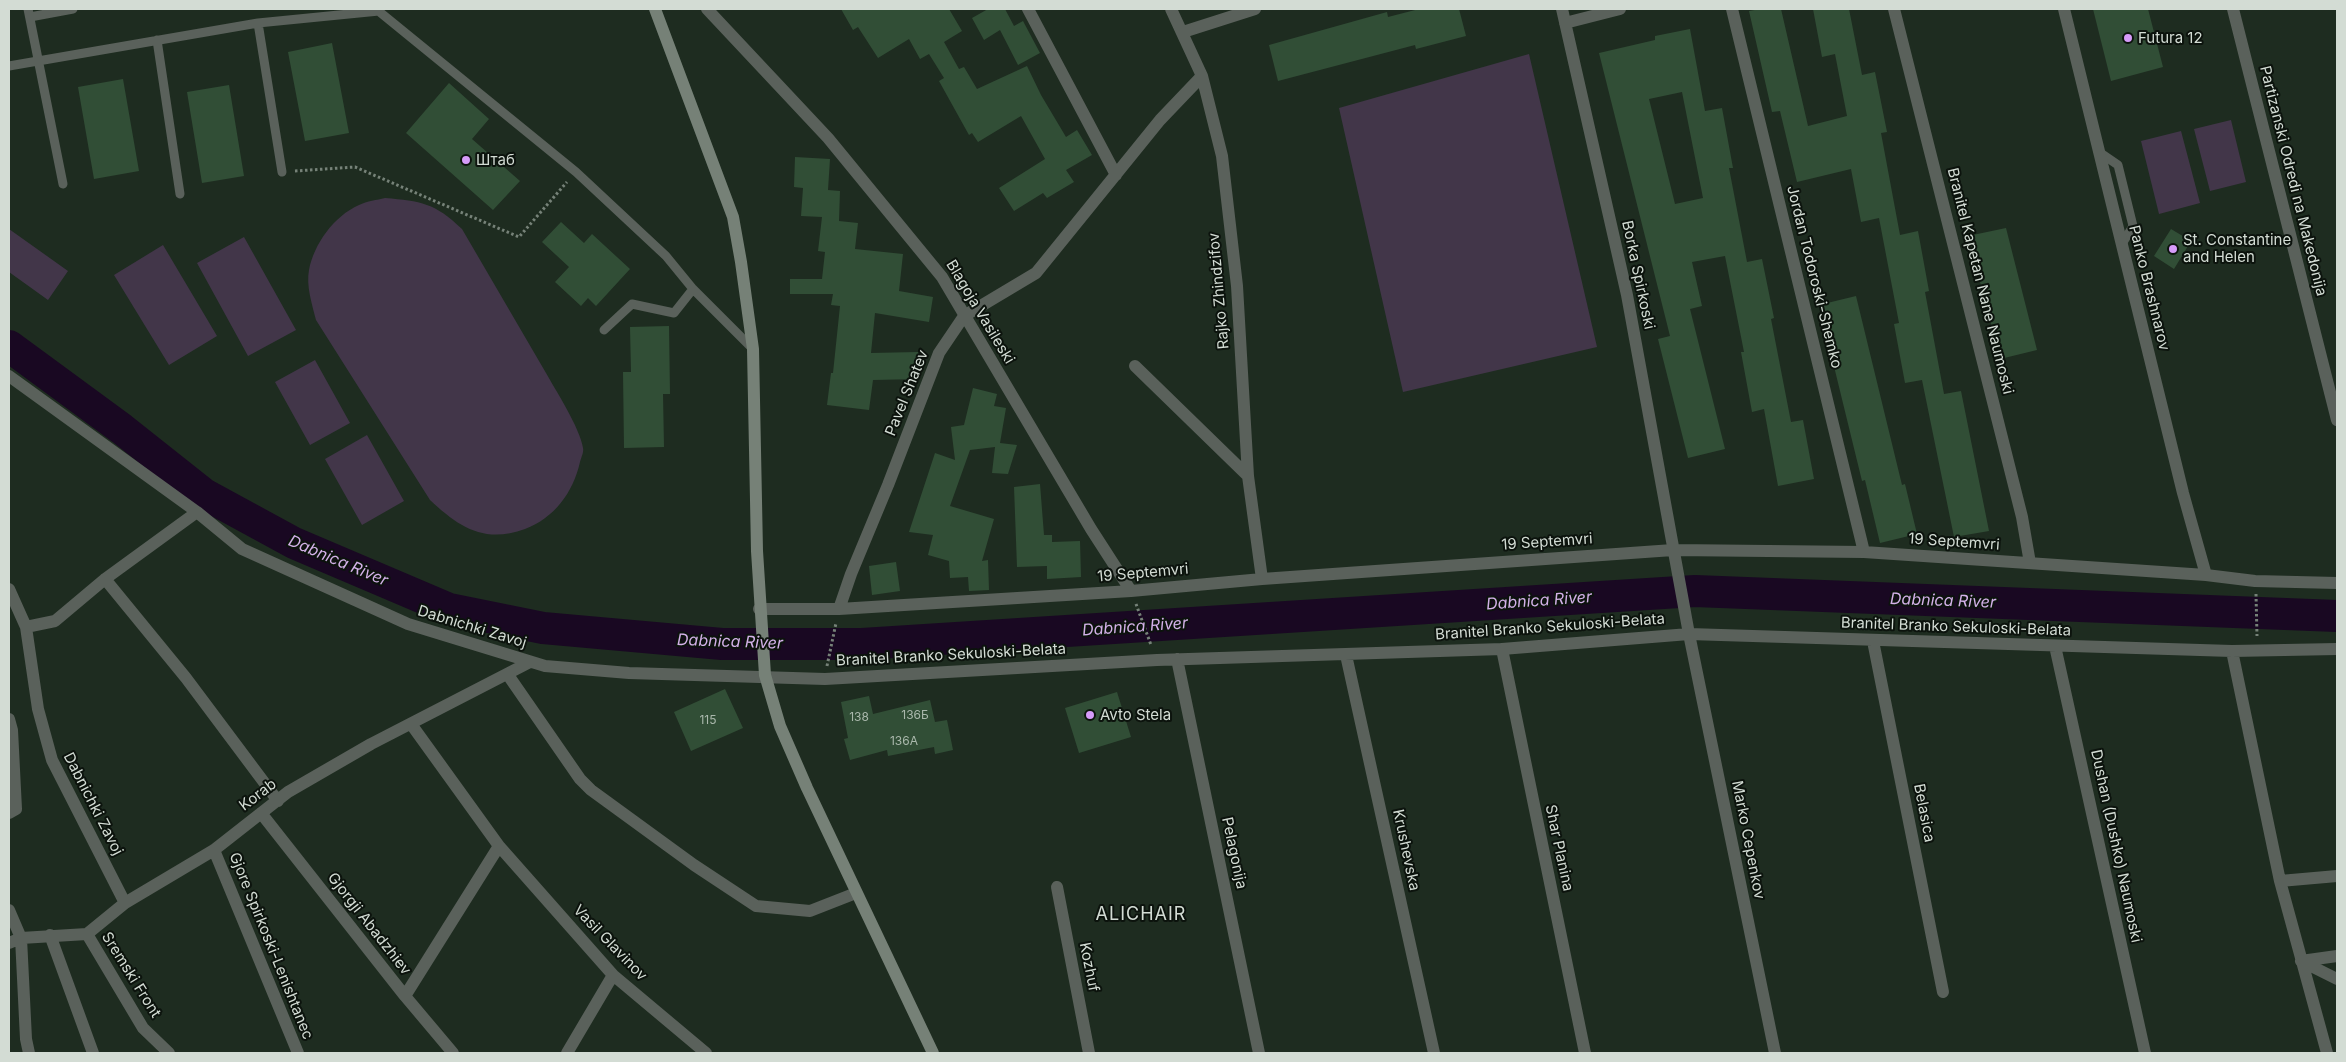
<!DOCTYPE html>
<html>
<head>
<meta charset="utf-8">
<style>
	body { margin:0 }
	#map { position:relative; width:2346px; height:1062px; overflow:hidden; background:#1e2c20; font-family:Inter,sans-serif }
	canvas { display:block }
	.frame { position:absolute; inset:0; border:10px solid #d3dcd4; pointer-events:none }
</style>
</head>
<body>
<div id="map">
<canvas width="2346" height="1062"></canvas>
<div class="frame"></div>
</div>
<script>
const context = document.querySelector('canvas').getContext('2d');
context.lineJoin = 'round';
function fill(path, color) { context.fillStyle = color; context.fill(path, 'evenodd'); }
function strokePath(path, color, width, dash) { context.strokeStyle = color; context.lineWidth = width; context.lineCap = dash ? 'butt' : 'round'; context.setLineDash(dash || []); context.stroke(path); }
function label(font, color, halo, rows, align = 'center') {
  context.font = font + ' Inter,sans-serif'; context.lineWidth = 4; context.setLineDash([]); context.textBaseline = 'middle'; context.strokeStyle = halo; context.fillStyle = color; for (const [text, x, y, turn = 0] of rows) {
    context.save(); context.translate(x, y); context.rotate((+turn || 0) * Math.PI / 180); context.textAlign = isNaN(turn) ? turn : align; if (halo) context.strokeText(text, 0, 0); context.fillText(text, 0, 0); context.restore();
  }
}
fill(new Path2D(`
	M1529 54 1597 347 1403 392 1339 108Z
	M2231 120 2246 182 2210 191 2194 129Z
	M2181 131 2200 203 2159 214 2141 141Z
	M385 198C421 201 435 203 462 229 490 277 518 325 546 373 556 391 580 428 583 448 584 452 581 458 580 462 573 493 554 518 525 529 484 544 459 527 430 500L316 320C312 304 306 286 309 270 314 244 334 216 359 205 367 201 377 200 385 198Z
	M9 229 68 271 48 300 9 272Z
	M244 237 296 330 248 356 197 263Z
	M163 245 217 336 169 365 114 275Z
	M315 360 350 423 310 445 275 382Z
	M367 435 404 501 362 525 325 459Z`), '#423649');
strokePath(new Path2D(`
	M9 346 122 429 204 494 294 543 449 609 543 628 722 644H862L1695 591 2337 616`), '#190822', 32);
fill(new Path2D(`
	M841 9H949L962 31 944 42 959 69 964 67 977 89 1027 66 1041 95 1066 137 1077 130 1092 155 1066 170 1074 182 1047 198 1043 193 1014 211 999 188 1045 159 1021 116 978 142 972 133 969 135 939 81 944 78 929 54 920 59 909 39 878 58 858 27 853 30Z
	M988 9H1005L1014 26 1023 21 1040 53 1018 65 1000 30 984 40 972 18Z
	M1419 9H1459L1466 36 1416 49 1415 45 1278 81 1269 45 1387 12 1388 17Z
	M1760 9H1781L1808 126 1847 116 1835 54 1822 57 1813 9H1849L1862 75 1875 72 1887 132 1881 133 1900 235 1918 231 1929 291 1925 292 1944 394 1961 391 1989 531 1954 537 1922 380 1905 383 1894 324 1899 323 1879 218 1861 222 1851 169 1797 182 1780 111 1772 112 1749 11Z
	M2093 9H2148L2163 67 2111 81Z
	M1690 29 1705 111 1722 108 1733 168H1729L1747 262 1762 259 1774 318 1771 319 1791 422 1803 420 1814 479 1778 486 1764 409 1752 412 1741 352H1744L1725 256 1692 262 1702 306 1690 309 1725 449 1688 458 1658 339 1670 336 1599 53 1655 40V36ZM1682 92 1703 198 1675 204 1649 99Z
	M332 43 349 133 305 141 288 52Z
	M123 79 139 171 94 179 78 87Z
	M449 83 489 119 472 139 520 181 493 210 406 133Z
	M229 85 244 176 202 183 187 92Z
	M795 157 830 159 828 190 840 191 839 221 858 223 855 249 903 254 899 291 933 297 929 322 875 313 871 353 918 352 919 379 873 380 869 410 827 405 831 373H833L840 306 831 305 833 294H790V279H822L825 252 818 251 822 217 801 216 803 188 794 187Z
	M561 222 584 243 592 234 630 269 596 306 588 298 581 306 555 282 569 267 542 242Z
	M2006 228 2037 350 2000 359 1968 236Z
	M2171 229 2191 241 2174 269 2154 256Z
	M1856 296 1902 485 1905 484 1917 534 1880 543 1865 480 1862 481 1819 305Z
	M669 326 670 394H663L664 447 624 448 623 372H631L630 327Z
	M973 388 997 394 994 406 1006 408 1000 443 1017 445 1008 474 992 473 995 447 970 450 950 506 994 519 982 561 988 560 989 590 969 591 968 577 950 578 949 561 928 555 933 535 909 532 935 453 955 460 951 427 964 425Z
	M1040 484 1044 535H1052V542L1080 541 1081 577 1047 579V566L1017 567 1014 487Z
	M896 562 900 591 872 595 869 566Z
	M725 689 743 728 691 751 674 712Z
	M1117 692 1131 737 1079 753 1065 708Z
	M869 696 873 714 930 700 935 722 947 720 953 750 935 754 934 747 888 756 887 750 850 760 844 739 848 738 841 702Z`), '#314e36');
strokePath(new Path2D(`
	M295 171 355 167 519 237 567 182
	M2256 594 2257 636
	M1136 604 1151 645
	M827 666 836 623`), '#768278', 3, [2.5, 2.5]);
strokePath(new Path2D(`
	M28 9 63 184
	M376 9 576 172 666 256 693 289 753 349
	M30 17 73 9
	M258 23 282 172
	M157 40 180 194
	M9 66 258 23 379 11
	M2099 152 2118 165 2133 226 2122 244
	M604 330 632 304 674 313 693 289`), '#5a615b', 9);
strokePath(new Path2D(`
	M707 9 828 138 942 277 1091 529 1131 591
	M1028 9 1116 175
	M1171 9 1202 76 1222 156 1237 286 1248 476 1262 579
	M1562 9 1627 295 1689 634 1775 1053
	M1732 9 1864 552
	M1894 9 2022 517 2030 563
	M2064 9 2183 493 2206 575
	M2233 9 2337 420
	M1565 23 1620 9
	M1183 32 1255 9
	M1135 366 1248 476
	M9 376 197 512 242 549 408 624 545 666 629 673 825 679 1157 660 1502 649 1689 634 2232 651 2337 649
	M105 579 186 678 278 801
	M9 589 26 627 38 709 52 760 125 903
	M759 609H839L1131 591 1262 579 1673 550 1864 552 2206 575 2255 581 2337 583
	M839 609 851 574 888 485 939 353 964 316 1036 273 1160 120 1202 76
	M26 627 55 621 105 579 197 512
	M1873 641 1943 992
	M2055 646 2145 1053
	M1502 649 1585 1053
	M2232 651 2280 881 2327 1053
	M1346 655 1434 1053
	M1177 659 1259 1053
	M508 675 580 779 591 790 694 865 756 906 810 911 856 893
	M9 719 12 730 16 809 9 813
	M411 724 499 846 613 975 706 1053
	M261 813 405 996 453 1053
	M214 850 298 1053
	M2280 881 2337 876
	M1057 887 1089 1053
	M9 910 21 938 26 1039 29 1053
	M87 934 143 1028 169 1053
	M50 935 93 1053
	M9 943 21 938 87 934 125 903 214 850 288 792 371 744 530 662
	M2301 961 2337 979
	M2301 961 2337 956
	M405 996 499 846
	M567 1053 613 975`), '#5a615b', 12);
strokePath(new Path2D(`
	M655 9 733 217 741 262 753 349 757 551 765 675 780 726 807 788 933 1053`), '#768177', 12);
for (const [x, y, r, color] of [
	[2128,38,5,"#d69bf9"],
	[466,160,5,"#d69bf9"],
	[2173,249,5,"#d69bf9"],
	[1090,715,5,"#d69bf9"]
]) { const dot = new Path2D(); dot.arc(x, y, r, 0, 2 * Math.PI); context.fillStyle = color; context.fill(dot); strokePath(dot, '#0c130d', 2); }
label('12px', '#aab8ac', null, [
	["136Б",915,715],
	["138",859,717],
	["115",708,720],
	["136А",904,741]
]);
label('15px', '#d3dcd4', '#0c130d', [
	["Futura 12",2138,38],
	["Штаб",476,160],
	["St. Constantine",2183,240],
	["and Helen",2183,257],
	["Avto Stela",1100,715]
], 'left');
label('15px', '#d3dcd4', '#0c130d', [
	["Partizanski Odredi na Makedonija",2293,181,76],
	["Borka Spirkoski",1638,275,78],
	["Jordan Todoroski-Shemko",1814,277,76],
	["Branitel Kapetan Nane Naumoski",1980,281,76],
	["Panko Brashnarov",2149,288,76],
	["Rajko Zhindzifov",1219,291,-95],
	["Blagoja Vasileski",980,312,59],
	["Pavel Shatev",907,393,-68],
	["19 Septemvri",1547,542,-4],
	["19 Septemvri",1954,542,4],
	["19 Septemvri",1143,573,-5],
	["Dabnichki Zavoj",472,627,17],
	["Branitel Branko Sekuloski-Belata",1550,627,-4],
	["Branitel Branko Sekuloski-Belata",1956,627,2],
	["Branitel Branko Sekuloski-Belata",951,655,-3],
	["Korab",258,795,-37],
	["Dabnichki Zavoj",93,804,63],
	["Belasica",1924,813,79],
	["Marko Cepenkov",1748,840,79],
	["Dushan (Dushko) Naumoski",2116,846,78],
	["Shar Planina",1559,848,78],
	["Krushevska",1406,850,78],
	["Pelagonija",1234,853,78],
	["Gjorgji Abadzhiev",369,924,52],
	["Vasil Glavinov",610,943,46],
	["Gjore Spirkoski-Lenishtanec",271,946,68],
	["Kozhuf",1089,967,79],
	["Sremski Front",131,975,58]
]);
label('italic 16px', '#d3b1e8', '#0c130d', [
	["Dabnica River",338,561,23],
	["Dabnica River",1539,601,-4],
	["Dabnica River",1943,601,2],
	["Dabnica River",1135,627,-4],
	["Dabnica River",730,642,2]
]);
context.letterSpacing = '1px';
label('18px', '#d3dcd4', '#0c130d', [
	["ALICHAIR",1141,915]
]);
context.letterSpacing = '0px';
</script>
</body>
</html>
